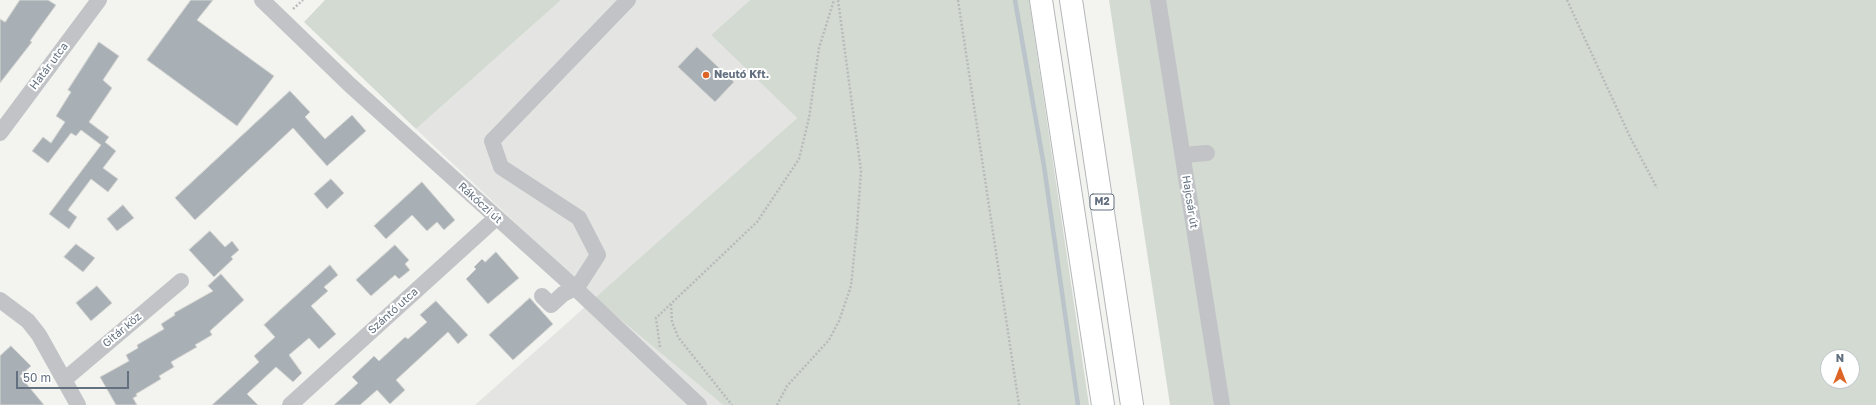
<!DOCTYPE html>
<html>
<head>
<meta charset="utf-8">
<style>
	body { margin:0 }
	#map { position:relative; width:1876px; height:405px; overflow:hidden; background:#f3f4ef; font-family:"Golos Text",sans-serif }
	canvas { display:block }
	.north { position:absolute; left:1820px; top:349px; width:40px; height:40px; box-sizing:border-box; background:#fff; border:1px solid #c1c6cc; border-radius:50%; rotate:0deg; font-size:11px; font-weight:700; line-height:16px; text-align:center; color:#63707f }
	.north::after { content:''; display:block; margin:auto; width:14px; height:18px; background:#dc6526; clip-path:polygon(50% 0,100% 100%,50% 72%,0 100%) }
	.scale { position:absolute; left:16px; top:371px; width:113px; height:18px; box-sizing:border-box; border:2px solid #63707f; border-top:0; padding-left:5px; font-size:12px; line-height:14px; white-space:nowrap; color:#63707f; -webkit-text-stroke:3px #fff; paint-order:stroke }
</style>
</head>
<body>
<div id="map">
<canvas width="1876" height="405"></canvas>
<div class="north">N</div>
<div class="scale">50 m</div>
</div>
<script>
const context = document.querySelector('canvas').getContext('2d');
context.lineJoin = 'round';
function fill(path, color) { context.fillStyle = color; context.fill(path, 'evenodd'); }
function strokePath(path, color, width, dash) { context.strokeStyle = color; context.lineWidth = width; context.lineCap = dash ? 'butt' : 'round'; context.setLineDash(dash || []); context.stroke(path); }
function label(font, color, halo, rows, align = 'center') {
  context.font = font + ' "Golos Text",sans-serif'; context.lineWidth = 4; context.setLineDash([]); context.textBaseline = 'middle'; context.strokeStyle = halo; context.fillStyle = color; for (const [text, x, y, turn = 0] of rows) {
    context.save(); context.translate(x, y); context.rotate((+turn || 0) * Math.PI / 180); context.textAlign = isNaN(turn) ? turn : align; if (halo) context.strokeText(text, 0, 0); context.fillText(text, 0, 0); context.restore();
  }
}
fill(new Path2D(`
	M561 0H750L711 35 797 118 596 298 723 405H475L595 298 416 129Z`), '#e4e5e3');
fill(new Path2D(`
	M325 0H561L416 129 304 22Z
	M750 0H1029L1089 405H723L595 298 797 118 711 35Z
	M1109 0H1876V405H1170ZM1828 357H1852V381H1828Z`), '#d3dad1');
strokePath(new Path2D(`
	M1015 0 1044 166 1078 405`), '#bac4ca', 4.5);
const building = new Path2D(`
	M20 0H48L56 5 30 41 32 42 0 83V19L5 22Z
	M191 0H213L197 20 274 76 237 126 147 60Z
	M99 42 119 56 103 80 112 88 89 122 109 137 105 142 116 151 103 168 118 179 108 192 91 179 68 210 77 217 69 229 49 214 101 145 81 130 76 136 71 133 48 163 32 151 43 137 51 143 65 122 56 116 71 92 68 90Z
	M697 47 734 82 715 102 678 67Z
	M290 91 310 112 305 117 325 139 352 115 366 131 327 166 293 128 195 220 175 198Z
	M331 179 344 193 327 209 314 194Z
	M422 182 455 220 444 230 437 222 427 231 412 215 386 239 374 226Z
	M123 205 134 218 117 231 107 219Z
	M210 231 225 247 232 241 239 250 231 257 233 259 214 277 189 250Z
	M76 244 95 258 83 272 64 257Z
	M395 245 409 260 405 264 410 270 399 279 395 275 371 296 356 280Z
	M496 252 519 278 488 304 466 279 476 269 474 267 482 259 485 262Z
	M330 265 338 275 324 287 328 291 311 306 336 334 319 349 309 338 289 355 302 373 293 382 276 367 247 394 258 405H212L259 362 254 356 275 337 264 325Z
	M221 274 244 300 210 331 212 335 195 345 197 347 171 362 174 367 159 376 161 379 136 394 137 396 133 398 137 405H116L100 377 129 361 126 355 138 348 137 345 164 329 161 324 175 315 174 313 213 291 208 286Z
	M97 286 112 303 91 321 76 303Z
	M530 298 553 324 513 360 489 335Z
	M436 301 468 335 458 344 448 332 396 380 405 390 390 404 377 390 360 405H334L358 383 352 377 374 356 379 361 405 337 408 339 427 322 420 315Z
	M11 346 31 366 20 376 44 405H0V356Z`);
fill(building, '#a9b0b5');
strokePath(building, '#d4d5d2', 1);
const highway = new Path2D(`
	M1041 0 1103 405
	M1071 0 1132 405`);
strokePath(highway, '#b3b6b9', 24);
strokePath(new Path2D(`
	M958 0 1019 405
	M1567 0 1631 139 1657 188
	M293 9 303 0
	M671 304 672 322 678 337 732 405
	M660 347 656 318 757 222 799 159 809 118 819 48 834 0
	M777 405 787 386 829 340 839 321 851 286 857 227 861 171 838 0`), '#b8babc', 2.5, [2, 2]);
strokePath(new Path2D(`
	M262 0 350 85 575 288 699 405
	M1158 0 1222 405
	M0 133 99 0
	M1183 155 1207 153
	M542 296 551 305 563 294 575 288 580 283 598 255 579 218 501 167 492 141 628 0
	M0 300 28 321 39 335 78 405
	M64 380 181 281
	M290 405 496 218`), '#c1c3c7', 16);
strokePath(highway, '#fff', 22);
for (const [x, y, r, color] of [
	[706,75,4,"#dc6526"]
]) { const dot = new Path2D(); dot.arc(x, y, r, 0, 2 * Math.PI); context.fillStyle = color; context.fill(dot); strokePath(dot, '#fff', 1.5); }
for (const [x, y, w] of [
	[1102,202,24]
]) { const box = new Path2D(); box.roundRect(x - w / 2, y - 8, w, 16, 3); context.fillStyle = '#fff'; context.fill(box); strokePath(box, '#63707f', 1); }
label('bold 10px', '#63707f', null, [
	["M2",1102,202]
]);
label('11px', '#63707f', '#fff', [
	["Határ utca",49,66,-53],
	["Hajcsár út",1190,202,81],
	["Rákóczi út",480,203,42],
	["Szántó utca",393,311,-42],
	["Gitár köz",122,330,-40]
]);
label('bold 11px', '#63707f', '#fff', [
	["Neutó Kft.",714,75]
], 'left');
</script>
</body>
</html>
